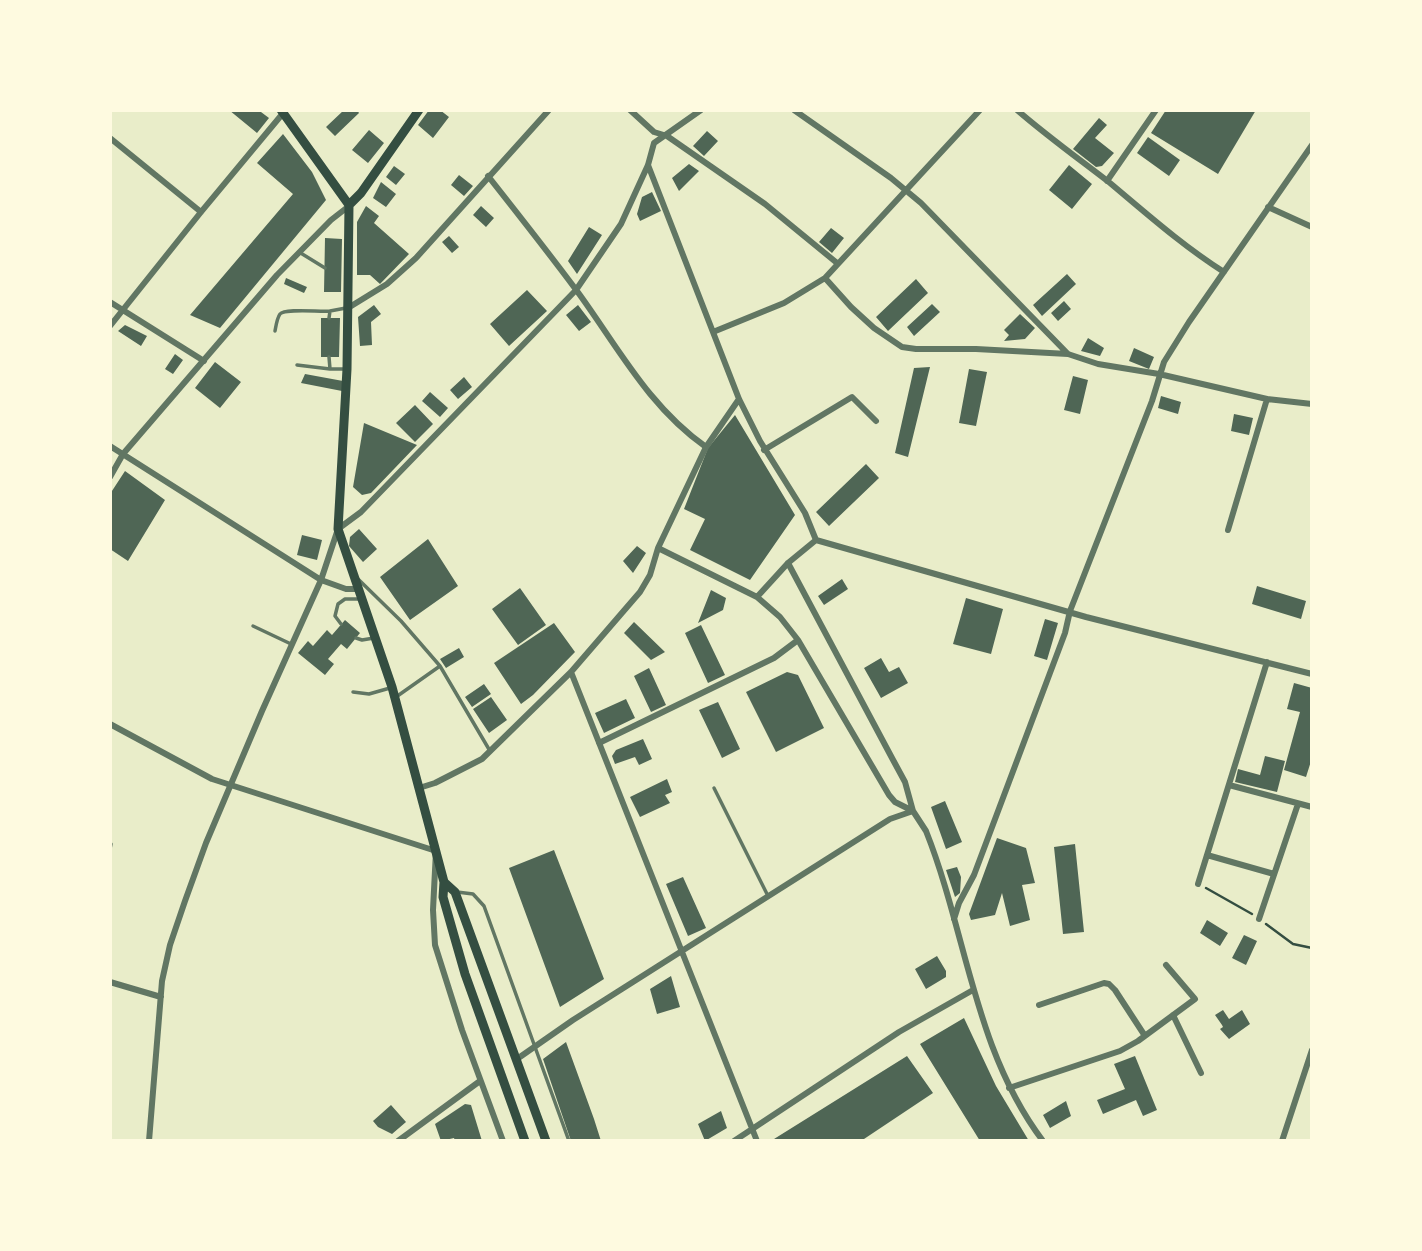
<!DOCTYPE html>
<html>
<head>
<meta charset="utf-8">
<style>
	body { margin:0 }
	#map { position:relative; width:1422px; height:1251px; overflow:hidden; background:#e9edc9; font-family:Overpass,sans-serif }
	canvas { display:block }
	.frame { position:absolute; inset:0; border:112px solid #fefae0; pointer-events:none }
</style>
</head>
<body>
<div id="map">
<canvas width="1422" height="1251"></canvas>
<div class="frame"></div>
</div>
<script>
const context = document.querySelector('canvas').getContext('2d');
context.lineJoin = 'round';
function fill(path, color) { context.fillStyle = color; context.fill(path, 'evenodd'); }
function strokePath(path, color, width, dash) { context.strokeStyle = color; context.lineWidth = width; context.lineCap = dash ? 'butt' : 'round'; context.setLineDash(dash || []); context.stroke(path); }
fill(new Path2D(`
	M229 110H263L261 112 269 118 257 133Z
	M344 110H357L359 113 335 136 326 127Z
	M429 110H440L449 117 433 138 418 125Z
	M1166 110H1256L1218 174 1151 133Z
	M1099 118 1107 125 1095 138 1114 153 1102 166 1096 167 1073 149Z
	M369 130 384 143 368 163 352 150Z
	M707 131 718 141 704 156 693 146Z
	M283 134 312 172 326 200 220 328 190 315 293 194 257 163Z
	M1148 137 1180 160 1169 176 1137 153Z
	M689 164 699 171 679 191 672 178Z
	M1069 165 1092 184 1072 209 1049 190Z
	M394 166 405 174 396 185 386 177Z
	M459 175 473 186 464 196 451 185Z
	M381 182 396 194 386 207 373 198Z
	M652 192 661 211 640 221 637 214 642 197Z
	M366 206 379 216 374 223 409 254 380 284 370 275H357V222Z
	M481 206 494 218 486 227 473 215Z
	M589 227 602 235 577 274 568 261Z
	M831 228 844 238 832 253 819 242Z
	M449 236 459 247 452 253 442 242Z
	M325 238 342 239 341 292H324Z
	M1067 274 1076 284 1042 316 1033 305Z
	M286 278 307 287 304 293 284 284Z
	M916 279 928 293 888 331 876 317Z
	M527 290 547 311 509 346 490 324Z
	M1064 301 1071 309 1058 321 1051 313Z
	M932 304 940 312 914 336 907 327Z
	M374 305 381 314 371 322 372 345 360 346 358 317Z
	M578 305 591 322 579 331 566 315Z
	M1020 314 1035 328 1025 339 1004 341 1009 335 1004 330Z
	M321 318H340L339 357H321Z
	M125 325 147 336 141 346 118 331Z
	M1088 338 1104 348 1100 356 1081 351Z
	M1134 348 1154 357 1149 369 1129 361Z
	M175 354 183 360 173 374 165 369Z
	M215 362 241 382 220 408 195 388Z
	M930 367 908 457 895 453 914 368Z
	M969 369 987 372 976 426 959 423Z
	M305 374 343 381 342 391 301 383Z
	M1073 376 1088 380 1080 414 1064 410Z
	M464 377 472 387 458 399 450 390Z
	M430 392 448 408 440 417 422 401Z
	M1161 396 1181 402 1178 414 1158 408Z
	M415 405 433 424 415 442 396 423Z
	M1234 414 1253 418 1249 435 1231 431Z
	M735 415 795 515 750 580 690 550 705 519 684 509 708 448Z
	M364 423 417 445 371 493 362 495 353 487Z
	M866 464 879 478 829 526 816 512Z
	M125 471 165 500 128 561 110 549V494Z
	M359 529 377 549 363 562 349 546 350 537Z
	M302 535 322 540 317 560 297 555Z
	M428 539 458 586 410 620 380 577Z
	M637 546 646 553 633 573 623 561Z
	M842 579 848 589 824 605 818 596Z
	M1257 586 1306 601 1301 619 1252 604Z
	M520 588 546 625 518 645 492 609Z
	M711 590 726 598 723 610 698 623Z
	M966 598 1003 609 991 654 953 644Z
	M1045 619 1058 623 1047 660 1034 656Z
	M345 620 360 633 347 649 341 644 328 659 334 664 325 675 298 653 308 641 313 646 327 630 332 635Z
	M634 622 665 652 651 660 624 633Z
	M554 623 575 652 533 695 521 704 494 663Z
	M701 625 725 675 708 683 685 633Z
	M459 648 464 657 446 668 440 659Z
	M881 658 889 672 899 667 908 683 881 698 864 668Z
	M649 668 666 705 651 712 634 676Z
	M787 672 798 675 824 728 776 752 746 692Z
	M1294 683 1312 688V758L1306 777 1284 770 1300 712 1287 709Z
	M484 684 491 694 472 707 465 697Z
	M491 697 507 720 489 733 473 709Z
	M626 699 635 718 604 733 595 713Z
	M718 702 740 749 722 758 699 710Z
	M643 739 652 759 639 765 635 757 615 764 612 756 616 750Z
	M1265 756 1285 761 1277 792 1235 782 1238 769 1260 775Z
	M667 779 672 792 665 795 670 803 640 817 630 797Z
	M945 801 962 842 946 849 931 807Z
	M997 838 1026 848 1035 883 1022 885 1030 920 1010 926 1002 893 995 915 971 920 969 914Z
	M1075 844 1084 932 1063 934 1054 847Z
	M554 850 604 979 560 1007 509 868Z
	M957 867 961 877 960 893 955 897 946 870Z
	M683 877 706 928 688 936 666 884Z
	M1207 920 1228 933 1220 946 1200 933Z
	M1244 935 1257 941 1246 965 1232 958Z
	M937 956 946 971V977L926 989 915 969Z
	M671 976 680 1007 657 1014 650 989Z
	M1223 1010 1229 1019 1242 1010 1250 1024 1229 1039 1220 1029 1223 1027 1222 1025 1215 1015Z
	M964 1018 996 1086 1029 1141H980L920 1044Z
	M566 1042 594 1119 601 1141H571L543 1059Z
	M907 1056 933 1093 861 1141H775L774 1139Z
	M1135 1056 1157 1110 1143 1116 1136 1100 1103 1114 1097 1100 1125 1089 1114 1064Z
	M1066 1101 1071 1116 1050 1128 1043 1115Z
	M465 1104 471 1105 482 1141H455L454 1138 441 1141 435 1124Z
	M391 1105 406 1122 392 1134 378 1127 373 1121Z
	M721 1111 727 1128 705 1141 698 1124Z`), '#4f6655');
strokePath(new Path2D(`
	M1206 888 1252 914
	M1266 924 1293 944 1312 948`), '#344e41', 2.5);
strokePath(new Path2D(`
	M299 252 325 268
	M329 318 330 311 346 308
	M275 331C276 326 277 318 280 314 285 308 320 312 330 311
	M329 357 330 369H345
	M297 365 330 369
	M358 579 401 621 440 666 490 751
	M341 624 335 616 338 604 345 599H360
	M253 626 291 644
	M356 638 362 640 374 638
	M353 692 369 694 390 688
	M396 697 440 666
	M714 788 768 896
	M110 849 111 844
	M457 892 473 894 484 906 569 1141`), '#617663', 3.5);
strokePath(new Path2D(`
	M630 110 654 132 667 136 765 204 837 263
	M794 110 891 178 921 203 1068 354 1098 364 1159 374 1267 399 1312 404
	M1017 110C1047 136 1079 159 1110 183 1147 214 1183 246 1224 272
	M110 138 201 212
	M648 165 739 399 760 441 805 513 816 540
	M488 176C518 214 548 252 577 291 618 347 648 406 706 447
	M1107 181 1156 110
	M1268 207 1312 227
	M825 278 851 307 874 328 902 347 916 349H976L1068 354
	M110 302 204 361
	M348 308 387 284 416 258 549 110
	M110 326 201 212 284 112
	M713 332 784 303 825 278 980 110
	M110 446 321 580 346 589H358
	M764 450 852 397 876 421
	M110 477 123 454 277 275 331 220 349 206
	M1228 530 1267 399
	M816 540 1086 617 1312 674
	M658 548 757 597 780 617 798 640 889 795 895 802 913 811
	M788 563 892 758 905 782 913 811 926 831C967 934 974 1050 1043 1141
	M757 597 788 563 816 540
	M571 672 757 1141
	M110 724 212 779 436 851 433 910 435 945 462 1030 503 1141
	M599 743 774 658 798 640
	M1229 785 1312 807
	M419 788 435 783 482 759 571 672 640 592 650 575 658 548 706 447 739 399
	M1207 855 1274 874
	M1198 884 1267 662
	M954 919 959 903 974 875 1065 633 1070 611 1152 401 1164 362 1189 322 1312 145
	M1259 919 1298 804
	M110 982 161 997
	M1039 1005 1104 983 1109 984 1115 990 1145 1036
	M1173 1015 1201 1073
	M517 1059 573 1020 890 819 913 811
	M1009 1088 1120 1051 1138 1041 1195 999 1166 965
	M149 1141 162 981 170 945 185 901 206 843 262 711 321 580 338 529 361 512 576 290 621 224 648 165 654 143 701 110
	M398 1141 480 1081
	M734 1141 899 1032 973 990
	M1282 1141 1312 1050`), '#617663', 6);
strokePath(new Path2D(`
	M281 110 349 205 347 369 338 529 392 687 444 882 443 897 465 974 525 1141
	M349 205 361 193 419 110
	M444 882 455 892 546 1141`), '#344e41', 9);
</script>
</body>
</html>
